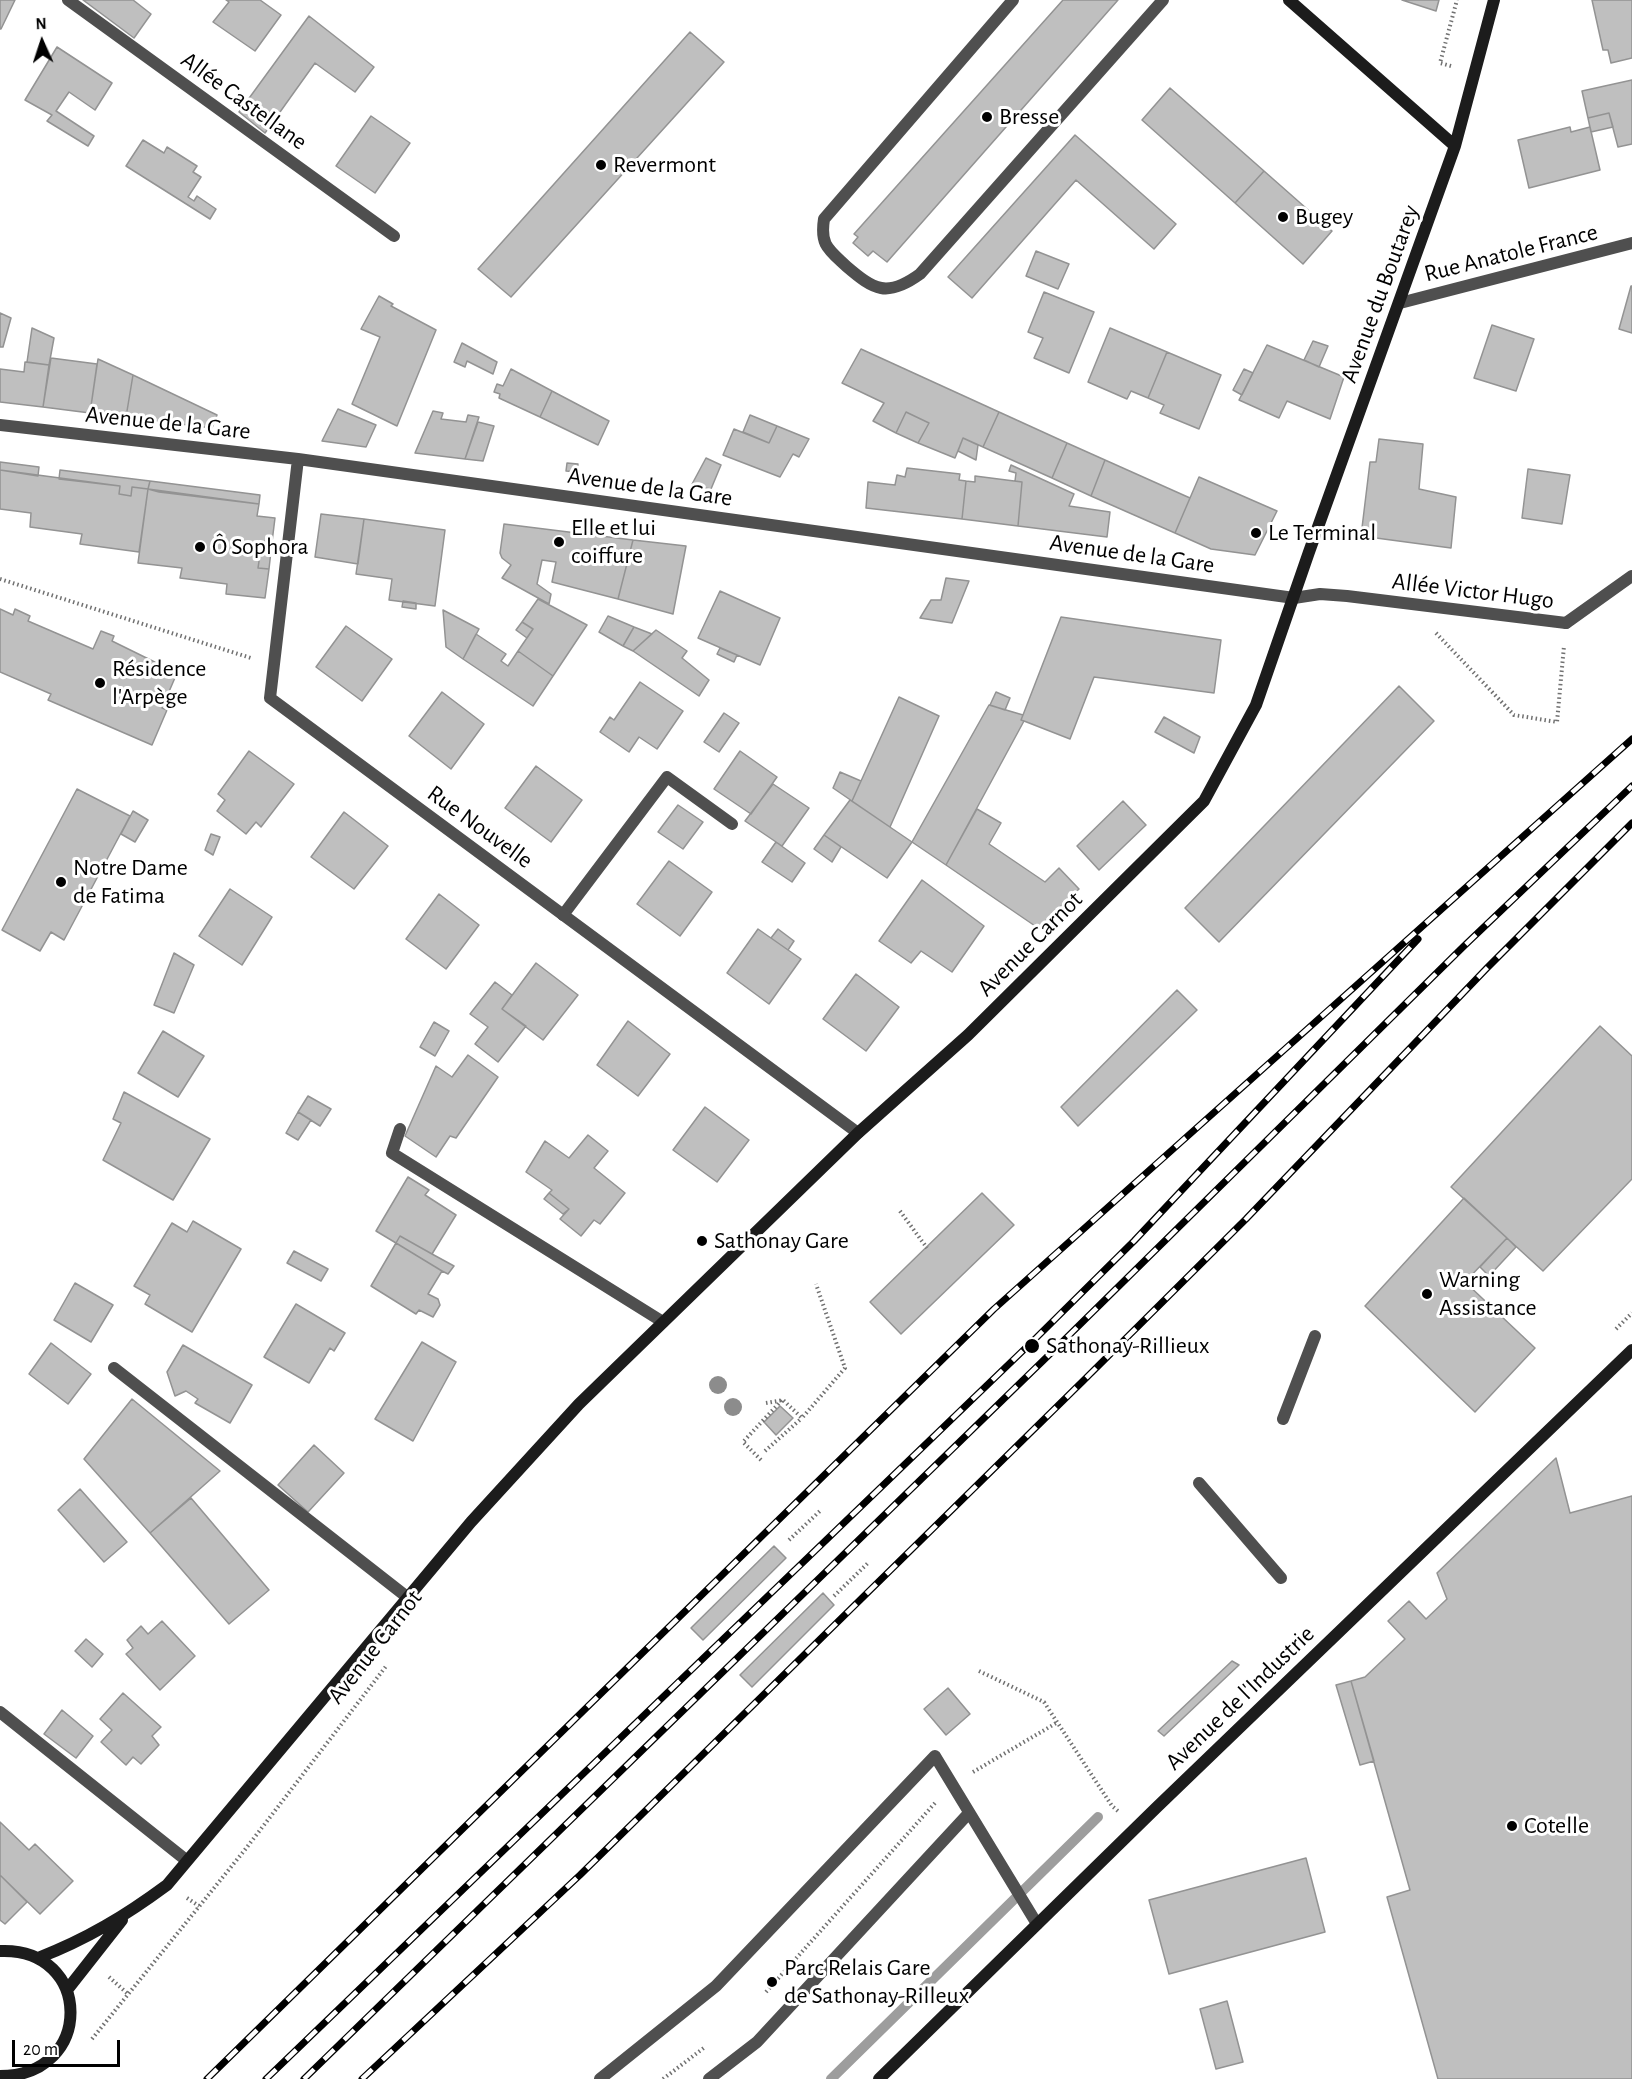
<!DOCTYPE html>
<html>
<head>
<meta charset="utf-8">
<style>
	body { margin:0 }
	#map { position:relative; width:1632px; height:2079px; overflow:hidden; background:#fff; font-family:"Alegreya Sans",sans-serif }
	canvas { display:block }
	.north { position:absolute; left:12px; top:12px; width:60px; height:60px; -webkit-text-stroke:4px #fff; paint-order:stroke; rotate:357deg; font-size:16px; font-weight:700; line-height:24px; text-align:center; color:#000 }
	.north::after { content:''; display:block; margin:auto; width:21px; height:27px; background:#000; clip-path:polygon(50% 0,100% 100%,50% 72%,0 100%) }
	.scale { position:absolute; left:12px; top:2040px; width:108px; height:27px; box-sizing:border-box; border:3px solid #000; border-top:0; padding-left:8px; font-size:18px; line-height:21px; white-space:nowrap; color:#000; -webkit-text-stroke:4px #fff; paint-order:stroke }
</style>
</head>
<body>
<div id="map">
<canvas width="1632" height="2079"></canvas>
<div class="north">N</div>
<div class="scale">20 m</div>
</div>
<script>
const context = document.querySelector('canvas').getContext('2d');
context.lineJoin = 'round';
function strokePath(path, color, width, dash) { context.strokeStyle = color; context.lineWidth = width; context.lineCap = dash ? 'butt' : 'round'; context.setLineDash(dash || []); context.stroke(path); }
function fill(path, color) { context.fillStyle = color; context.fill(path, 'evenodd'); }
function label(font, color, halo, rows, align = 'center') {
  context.font = font + ' "Alegreya Sans",sans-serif'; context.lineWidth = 6; context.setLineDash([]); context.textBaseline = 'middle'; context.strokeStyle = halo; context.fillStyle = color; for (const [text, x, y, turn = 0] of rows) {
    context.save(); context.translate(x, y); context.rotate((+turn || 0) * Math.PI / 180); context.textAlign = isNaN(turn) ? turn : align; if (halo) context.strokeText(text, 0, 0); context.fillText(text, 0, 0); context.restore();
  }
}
strokePath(new Path2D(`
	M831 2079 1098 1817`), '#9d9d9d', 10);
const building = new Path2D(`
	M0 0H15L1 29H0Z
	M83 0H133L151 14 134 38Z
	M226 0H260L281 15 255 51 213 22 229 2Z
	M1063 0H1118L887 262 873 251 868 256 853 243 858 237 854 234Z
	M1402 0H1439L1436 11Z
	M1592 0H1632V58L1611 63 1608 50H1603Z
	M309 16 374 67 355 92 315 63 265 133 239 112Z
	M690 32 724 62 511 297 478 269Z
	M57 47 112 83 95 110 69 92 56 111 94 136 88 146 47 121 52 115 25 100Z
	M1632 80V144L1618 147 1609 113 1588 118 1582 91Z
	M1170 88 1264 171 1235 203 1142 120Z
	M1609 113 1613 127 1591 132 1588 118Z
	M371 116 410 143 375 193 336 166Z
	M1570 127 1571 132 1590 127 1600 170 1529 188 1518 140Z
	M1075 135 1176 224 1154 249 1076 180 972 298 948 277Z
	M143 140 164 153 167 147 197 166 193 172 201 177 188 197 194 201 197 196 216 209 210 219 126 166Z
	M1264 171 1332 231 1303 264 1235 203Z
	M1036 251 1069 264 1058 289 1026 276Z
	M1631 286H1632V333L1619 329Z
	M1044 292 1094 312 1069 373 1034 358 1043 338 1028 332Z
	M379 296 393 304 391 306 436 330 397 426 352 404 380 337 361 329Z
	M0 313 11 318 3 347H0Z
	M1492 325 1534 339 1516 391 1474 378Z
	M32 328 54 338 49 365 27 362Z
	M1110 328 1167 352 1148 398 1131 391 1127 399 1088 382Z
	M1313 341 1328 346 1319 367 1304 360Z
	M462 343 497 362 493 374 467 361 465 367 454 362Z
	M1267 345 1344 377 1330 419 1287 401 1279 418 1239 400Z
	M861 349 999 412 983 447 963 438 955 458 918 443 929 423 906 412 896 433 873 421 884 403 842 383Z
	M1167 352 1221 375 1199 429 1160 413 1164 405 1148 398Z
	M51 358 97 364 90 413 43 407Z
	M98 359 133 375 126 417 90 413Z
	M25 362 49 365 43 407 0 402V369L24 372Z
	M511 369 552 391 540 417 499 398 500 394 494 392 497 384 503 386Z
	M1244 369 1253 373 1242 395 1233 390Z
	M133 375 217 415 212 428 126 417Z
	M552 391 609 421 598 445 540 417Z
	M338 409 376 425 366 447 322 441Z
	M433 411 443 413 441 419 466 422 468 415 479 417 465 459 415 453Z
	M906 412 929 423 918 443 896 433Z
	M999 412 1067 443 1052 478 983 447Z
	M750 415 777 426 769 443 743 432Z
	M478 422 494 426 483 461 465 459Z
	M777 426 809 439 799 457 793 454 780 477 723 455 734 429 769 443Z
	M963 438 978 445 976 460 958 451Z
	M1379 439 1423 444 1419 489 1456 497 1451 548 1361 536 1370 462H1376Z
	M1067 443 1105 460 1091 496 1052 478Z
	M706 458 721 465 711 489 691 486Z
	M1105 460 1190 498 1175 533 1091 496Z
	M0 462 39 467 38 476 0 470Z
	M567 463 578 464 577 472 566 471Z
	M1011 465 1074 494 1069 506 1110 512 1107 537 1018 526 1022 482 1015 481 1016 473 1009 471Z
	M907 468 960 474 959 480 966 481 962 519 866 508 868 482 895 485 897 475 905 477Z
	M1528 469 1570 475 1562 524 1522 518Z
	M0 470 120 486 119 494 131 496 132 487 148 489 139 552 80 544 82 534 30 527 31 513 0 509Z
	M60 470 150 481 148 489 132 487 131 496 119 494 120 486 59 479Z
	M975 476 1022 482 1018 526 962 519 966 481 975 482Z
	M1199 477 1277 511 1255 555 1211 549 1175 533Z
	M150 481 260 495 259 504 159 492 148 489Z
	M148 489 259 504 257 516 275 518 272 542 262 541 258 568 269 569 265 598 226 594 227 584 180 578 182 568 138 563Z
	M321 514 364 519 358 564 315 557Z
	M364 519 445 530 435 606 389 600 392 579 356 574Z
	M504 524 633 540 618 599 552 582 556 562 542 560 537 584 551 594 549 604 502 578 511 565 502 558 500 553Z
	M633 540 686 546 673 614 618 599Z
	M262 541 272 542 269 569 258 568Z
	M946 578 969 581 952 623 920 618 931 600H941Z
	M720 591 780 618 760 665 698 638Z
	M538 599 587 625 553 676 518 651 533 629 522 622Z
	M403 601 416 603V609L402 607Z
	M0 609 13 615 15 609 30 616 28 621 93 649 101 631 114 636 112 641 177 673 162 708 167 710 152 745 48 700 51 694 0 672Z
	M443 610 479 629 463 659 446 647Z
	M608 616 634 627 623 646 599 632Z
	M1061 617 1221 640 1214 693 1094 677 1070 739 1024 721 1021 720 1023 715Z
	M522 622 533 629 527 638 516 630Z
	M346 626 392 659 362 701 316 667Z
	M634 627 652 634 633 651 623 646Z
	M656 630 687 651 682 658 709 680 699 696 633 651Z
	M476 634 506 654 501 661 508 666 518 651 553 676 533 706 463 659Z
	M720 648 737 655 734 662 717 654Z
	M640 682 683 711 657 749 639 737 629 752 600 732 610 717 614 720Z
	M1399 686 1434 721 1219 942 1185 908Z
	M442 692 484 724 451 769 409 736Z
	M996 692 1010 698 1005 710 990 705Z
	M899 697 939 716 890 827 852 801Z
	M989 705 1023 715 1021 720 1024 721 946 865 912 842Z
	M724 713 739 723 719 752 704 742Z
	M1164 717 1200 737 1194 753 1155 732Z
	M249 751 294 784 261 827 256 822 246 834 217 811 225 800 218 794Z
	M740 751 777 777 751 814 714 789Z
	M536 766 582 800 551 842 505 808Z
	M840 772 861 781 852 801 833 788Z
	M773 784 809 808 782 846 745 821Z
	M77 789 130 816 64 940 51 932 40 951 2 930Z
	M850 800 912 842 887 878 824 835Z
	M1123 801 1146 825 1099 870 1077 846Z
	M678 805 703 822 683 849 658 832Z
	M977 809 1001 823 989 844 1045 882 1059 868 1079 889 1038 928 946 865Z
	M133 811 148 820 135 842 121 834Z
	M344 812 388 846 354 889 311 857Z
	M211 834 220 837 213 855 205 850Z
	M824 835 841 847 832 862 814 849Z
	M776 842 805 863 792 882 762 862Z
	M669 861 712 892 680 936 637 904Z
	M922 880 984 926 952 972 921 951 911 963 879 941Z
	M230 889 272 917 242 965 199 936Z
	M439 894 479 925 446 969 406 939Z
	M758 929 801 959 769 1004 727 973Z
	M778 929 794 941 788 950 771 938Z
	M174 953 194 965 174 1013 154 1005Z
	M536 963 578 995 543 1040 502 1009Z
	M856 974 899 1007 866 1051 823 1019Z
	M495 982 512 995 502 1009 526 1026 498 1062 475 1044 488 1027 470 1014Z
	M1177 990 1197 1010 1078 1126 1061 1107Z
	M628 1021 670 1054 638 1096 597 1065Z
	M434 1022 449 1031 435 1056 420 1047Z
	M1600 1026 1632 1056V1179L1543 1271 1451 1187Z
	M163 1031 204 1056 178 1097 138 1073Z
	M468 1055 498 1077 456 1138 450 1136 436 1157 405 1136 436 1066 452 1077Z
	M124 1092 210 1139 173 1200 103 1160 121 1123 113 1119Z
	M308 1096 331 1109 320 1126 298 1112Z
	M705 1107 749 1140 717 1182 673 1150Z
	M298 1112 311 1120 298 1140 286 1133Z
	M588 1135 608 1151 594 1168 625 1193 600 1224 594 1220 581 1236 560 1219 569 1209 549 1193 552 1190 526 1172 545 1141 569 1158Z
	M408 1177 429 1190 425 1195 456 1215 432 1254 400 1236 396 1243 376 1231Z
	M549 1193 569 1209 563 1214 544 1199Z
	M982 1193 1014 1225 901 1334 870 1302Z
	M1464 1198 1507 1238 1465 1282 1535 1348 1475 1412 1365 1306Z
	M193 1221 241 1249 192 1332 145 1304 150 1295 134 1286 172 1223 187 1232Z
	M400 1236 432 1254 454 1266 448 1274 442 1271 396 1243Z
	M1507 1238 1516 1247 1489 1276 1480 1267Z
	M396 1243 442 1271 428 1294 438 1299 440 1305 433 1317 419 1310 416 1314 371 1286Z
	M294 1251 328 1269 321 1281 287 1263Z
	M75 1283 113 1305 91 1342 54 1320Z
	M296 1304 345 1333 334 1351 330 1348 309 1383 264 1357Z
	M422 1342 456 1362 413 1441 375 1419Z
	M51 1343 91 1374 68 1404 29 1374Z
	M183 1345 252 1385 230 1423 195 1403 198 1399 186 1391 175 1396 167 1372Z
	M132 1399 220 1471 150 1533 84 1459Z
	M780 1406 793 1418 776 1435 764 1422Z
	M314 1445 344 1473 308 1512 278 1485Z
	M1556 1458 1570 1513 1632 1496V2079H1438L1387 1897 1410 1890 1351 1681 1365 1677 1405 1639 1388 1621 1409 1601 1426 1619 1447 1599 1437 1573Z
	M80 1489 127 1542 104 1562 58 1510Z
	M191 1498 269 1590 229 1624 150 1533Z
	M774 1546 786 1558 703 1640 691 1628Z
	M823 1593 834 1605 752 1687 740 1675Z
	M162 1621 195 1656 160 1690 126 1654 133 1648 127 1640 141 1626 148 1634Z
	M86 1639 103 1654 92 1667 75 1651Z
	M1232 1661 1239 1665 1164 1736 1158 1731Z
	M1351 1681 1374 1761 1360 1765 1336 1685Z
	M948 1688 970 1714 946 1735 924 1709Z
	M123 1693 161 1727 152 1736 159 1745 141 1764 133 1757 126 1765 101 1742 112 1730 100 1719Z
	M62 1710 93 1736 76 1758 44 1734Z
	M0 1822 29 1850 35 1844 73 1881 40 1914 0 1875Z
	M1306 1858 1325 1932 1169 1974 1149 1900Z
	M0 1875 27 1902 5 1924 0 1920Z
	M1227 2001 1243 2062 1216 2069 1200 2009Z`);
fill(building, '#bfbfbf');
strokePath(building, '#939393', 1.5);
strokePath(new Path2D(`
	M1451 66 1440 63 1457 0
	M0 579 251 658
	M1436 633 1514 715 1557 722 1564 646
	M900 1211 927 1248
	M1616 1329 1632 1313
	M766 1403 783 1400 802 1418 845 1368 816 1284
	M765 1451 802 1418
	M761 1460 743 1442 782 1400
	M789 1540 820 1511
	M834 1596 868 1563
	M979 1671 1044 1702 1112 1806 1119 1812
	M973 1772 1058 1722
	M187 1898 199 1906
	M109 1977 128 1994
	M766 1992 935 1803
	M92 2039 244 1851 387 1665
	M663 2079 705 2047`), '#717171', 4, [1.5, 3]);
strokePath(new Path2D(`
	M1013 0 824 219C820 245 828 249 846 266 874 290 887 298 920 274L1163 0
	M1566 623 1632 576
	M563 915 667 777 732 824
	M400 1129 392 1153 663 1322
	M114 1368 407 1597
	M1283 1419 1315 1336
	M1199 1483 1281 1578
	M0 1712 186 1860
	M600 2079 716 1986 935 1756 1037 1924
	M709 2079 757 2042 969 1813`), '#4f4f4f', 12);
strokePath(new Path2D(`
	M68 0 394 236
	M1400 303 1632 243
	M0 425 298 459 1294 598 1320 594 1347 596 1566 623
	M298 459 270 698 858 1133`), '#4f4f4f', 12);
strokePath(new Path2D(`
	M1289 0 1455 146
	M0 1951C93 1947 95 2076 0 2076
	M38 1958C87 1939 125 1916 167 1885L471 1522 579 1404 858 1133 968 1035 1204 801 1256 705 1309 552 1455 146 1494 0
	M67 1990 122 1920
	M879 2079 1156 1808 1632 1350`), '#1c1c1c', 12);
const rail = new Path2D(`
	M207 2079 994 1309 1632 739
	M266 2079 1035 1339 1134 1241 1418 939
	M304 2079 1051 1353 1464 946 1632 786
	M362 2079 580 1875 1083 1381 1246 1219 1487 968 1632 823`);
strokePath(rail, '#000', 7);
strokePath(rail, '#fff', 4.5, [14]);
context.fillStyle = '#8c8c8c';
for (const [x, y] of [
	[718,1385],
	[733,1407]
]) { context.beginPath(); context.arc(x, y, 9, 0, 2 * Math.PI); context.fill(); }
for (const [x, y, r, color] of [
	[987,117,6,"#000"],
	[601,165,6,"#000"],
	[1283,217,6,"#000"],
	[1256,533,6,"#000"],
	[559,542,6,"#000"],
	[200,547,6,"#000"],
	[100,683,6,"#000"],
	[61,882,6,"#000"],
	[702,1241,6,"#000"],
	[1427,1294,6,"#000"],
	[1032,1346,8,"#000"],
	[1512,1826,6,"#000"],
	[772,1982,6,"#000"]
]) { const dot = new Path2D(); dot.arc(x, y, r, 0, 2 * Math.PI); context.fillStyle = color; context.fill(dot); strokePath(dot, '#fff', 2); }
label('24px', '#000', '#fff', [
	["Allée Castellane",244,101,36],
	["Rue Anatole France",1511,253,-14],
	["Avenue du Boutarey",1380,294,-70],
	["Avenue de la Gare",168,423,6],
	["Avenue de la Gare",650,487,8],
	["Avenue de la Gare",1132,554,8],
	["Allée Victor Hugo",1473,591,7],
	["Rue Nouvelle",480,827,36],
	["Avenue Carnot",1030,944,-45],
	["Avenue Carnot",375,1647,-52],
	["Avenue de l'Industrie",1240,1698,-44]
]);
label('24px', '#000', '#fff', [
	["Bresse",999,117],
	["Revermont",613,165],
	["Bugey",1295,217],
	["Elle et lui",571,528],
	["coiffure",571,556],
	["Le Terminal",1268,533],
	["Ô Sophora",212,547],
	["Résidence",112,669],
	["l'Arpège",112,697],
	["Notre Dame",73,868],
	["de Fatima",73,896],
	["Sathonay Gare",714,1241],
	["Warning",1439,1280],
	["Assistance",1439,1308],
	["Sathonay-Rillieux",1046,1346],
	["Cotelle",1524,1826],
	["Parc Relais Gare",784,1968],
	["de Sathonay-Rilleux",784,1996]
], 'left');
</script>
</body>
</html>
